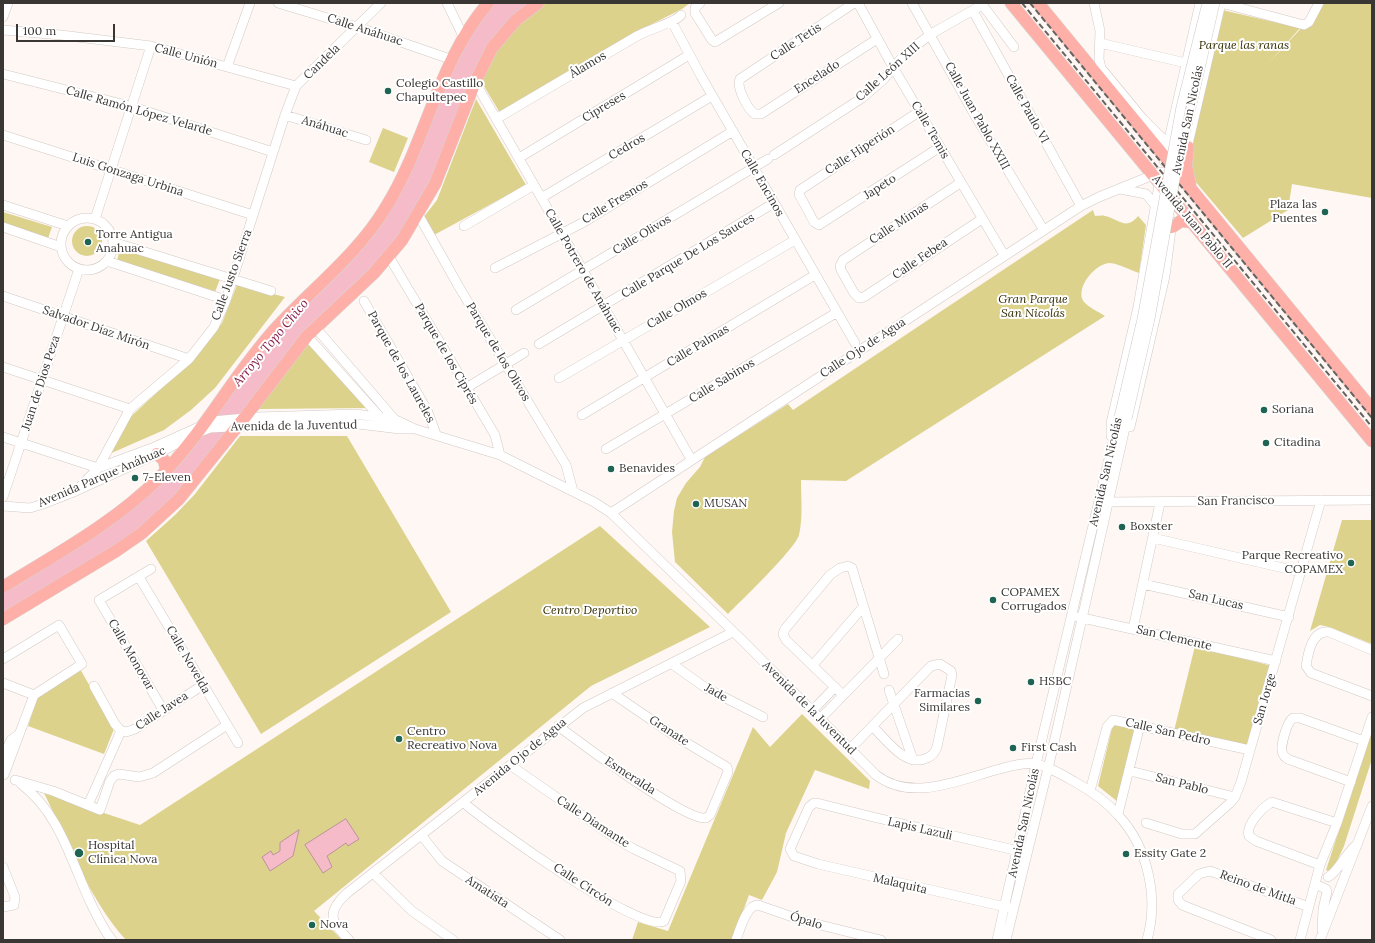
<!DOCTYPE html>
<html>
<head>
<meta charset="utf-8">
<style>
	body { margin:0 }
	#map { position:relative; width:1375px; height:943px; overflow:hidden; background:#fef7f3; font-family:Lora,serif }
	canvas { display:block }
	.frame { position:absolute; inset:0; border:4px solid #393634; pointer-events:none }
	.scale { position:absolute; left:16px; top:24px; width:99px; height:18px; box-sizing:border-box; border:2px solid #393634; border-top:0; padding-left:5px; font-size:12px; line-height:14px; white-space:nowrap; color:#393634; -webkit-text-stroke:3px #fff; paint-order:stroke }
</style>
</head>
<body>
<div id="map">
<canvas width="1375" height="943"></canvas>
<div class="frame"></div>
<div class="scale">100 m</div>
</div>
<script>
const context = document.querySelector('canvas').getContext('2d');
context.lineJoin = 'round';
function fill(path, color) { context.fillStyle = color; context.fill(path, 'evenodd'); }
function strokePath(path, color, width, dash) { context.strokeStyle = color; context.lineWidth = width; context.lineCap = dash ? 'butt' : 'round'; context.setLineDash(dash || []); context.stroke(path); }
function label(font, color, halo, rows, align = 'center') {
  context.font = font + ' Lora,serif'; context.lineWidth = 4; context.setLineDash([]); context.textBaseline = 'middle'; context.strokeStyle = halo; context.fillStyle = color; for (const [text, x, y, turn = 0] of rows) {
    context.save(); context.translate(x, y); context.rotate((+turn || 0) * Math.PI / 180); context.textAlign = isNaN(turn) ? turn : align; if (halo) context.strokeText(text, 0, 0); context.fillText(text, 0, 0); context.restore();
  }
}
fill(new Path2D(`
	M546 3H690L682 9 642 29 500 113 481 81 497 51 514 28Z
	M1319 3H1372V198L1292 184 1288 210 1243 238 1189 174 1194 130 1222 10 1300 28 1267 65 1304 25Z
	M476 99 526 185 434 235 423 218 437 200Z
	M383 128 408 138 394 172 369 162Z
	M1093 210 1095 216C1098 216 1102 215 1105 216 1119 219 1126 231 1138 216L1146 225 1139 273C1130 270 1119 264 1110 263 1095 263 1074 289 1084 302 1088 307 1099 312 1105 316L846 481 801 480C801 498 803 517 799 535 795 549 741 601 728 614L675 562 672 532 674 511 677 498 686 483 700 467 705 457 788 404 793 410Z
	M3 212 52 227 47 241 3 226Z
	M72 241a15 15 0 1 1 30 0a15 15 0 1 1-30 0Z
	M120 248 220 279 215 292 117 261Z
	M237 285 285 297 215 388 191 410 164 430 107 455 125 422 192 360 222 323Z
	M310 342 370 408 258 409Z
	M240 436H347L451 612 261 734 146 541 175 515 195 494Z
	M1342 520H1372V644L1329 627 1320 625 1310 631Z
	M600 526 710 627 591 686 314 911 342 940H126C89 899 68 842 44 793L140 825Z
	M1195 646 1272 666 1249 747 1174 731Z
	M79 667 114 729 104 754 28 726 37 698Z
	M802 714 870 781 869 789 815 770 786 833 777 872 762 900 749 895 732 940H632L638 922 668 931 753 727 770 747Z
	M1113 724 1135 728 1118 802 1098 786Z
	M1372 729V759L1344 846 1334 868 1328 871 1326 870Z`), '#dcd28b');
const water = new Path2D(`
	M488 3H538L499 39 411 227 315 327 160 518 3 619V587L148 488 226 390 373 227 438 89Z
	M346 819 359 839 348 846 346 843 327 856 332 867 323 873 305 845Z
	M299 830 293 856 270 871 262 857 271 851 273 855 280 851V843Z`);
fill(water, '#f5bbc9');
strokePath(water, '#bd939c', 1);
const minor = new Path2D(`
	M278 3 357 27 450 59
	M447 3 463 36
	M700 3 695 8V13L712 40 715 42 779 3
	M854 3 740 79C736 87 748 110 755 114H761L877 39
	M858 3 893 67 1004 255
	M912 3 977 119 1043 229
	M981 3 1014 47
	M1094 3 1100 31 1099 59 1101 68 1143 119 1171 147
	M1221 3 1304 25 1309 22 1319 3
	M973 11 1081 206
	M3 17 8 3
	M672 22 701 76 855 343
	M3 30 61 35 151 46 296 86
	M1100 43 1186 63
	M227 67 250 3
	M3 74 130 106 273 152
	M475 82 691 459
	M920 111 800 190 799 194 814 222 819 225 822 223 940 147
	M285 115 366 140
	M496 119 637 36C647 30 676 22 681 15
	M3 135 253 215
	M1186 153 1221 3
	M774 155 862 98 884 79 905 54 931 34 982 5
	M519 158 689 55
	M1164 161 1200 3
	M960 183 843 260 840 266 841 270 854 293 859 298 864 297 982 219
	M1120 189 1146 194 1156 206
	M541 198 712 96
	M3 205 68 226
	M418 214 459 287 566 465 573 491
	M61 244a26 26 0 1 1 52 0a26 26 0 1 1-52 0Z
	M95 219 151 46
	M464 226 534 185
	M3 227 61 247
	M113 242 271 291
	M388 255 495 435 500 455
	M107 261 226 300
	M495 268 584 222 733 131
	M3 296 189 359
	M364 301 427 410 436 434
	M516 310 768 159
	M315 327 396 421
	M307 336 380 417
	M539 344 774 203
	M3 367 130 409
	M559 378 795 240
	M466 388 524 353
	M582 415 815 275
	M1130 427 1165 276 1172 222
	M1111 436V423L1138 307 1160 179
	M3 437 98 468 152 448 212 421 257 417 356 414 396 420 415 429 500 455 594 502 611 513 743 641 876 775C912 803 961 779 1000 769 1011 766 1025 762 1036 764 1050 767 1063 775 1075 782 1091 791 1106 801 1118 815 1148 847 1159 898 1147 940
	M606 449 836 313
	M76 491 98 468 130 409 189 359 214 327 226 300 285 115 296 86 381 3
	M3 497 79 269
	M1103 502 1372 500
	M3 506 30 508 43 504 76 491 157 454 197 433 210 428 331 422 350 423 400 429H411
	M611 513 1081 206 1099 197 1153 175 1161 172 1175 173
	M1153 538 1301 572
	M151 569 99 600 163 710
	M139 577 238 743
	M1143 584 1289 617
	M1078 617 1276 661
	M1133 629 1160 503
	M1372 650 1329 632C1312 630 1308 653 1306 666L1311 673 1372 696
	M3 659 59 625 82 664 34 695 4 775
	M672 664 706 688 763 717
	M813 665 863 607
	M3 683 34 695
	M94 686 115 724 121 731
	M889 690 913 760
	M843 695 786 640 783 634 785 629 830 575 840 568 848 566 852 568 884 674
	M812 711 835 687
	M820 719 898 639
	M558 726C579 742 687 822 706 818L710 815 728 772 727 767 675 736 612 693
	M121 731 126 732 135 729 203 685
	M850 749 931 666 940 664 951 671 952 675 937 747C935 753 932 756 927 758 905 768 887 740 873 727
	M3 757 11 740 18 735
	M1130 771 1235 797
	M15 780 53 791 100 810 110 781 114 776 119 774 139 777 153 773 227 725
	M1351 782 1293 761C1289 760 1285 758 1283 754 1279 748 1287 722 1293 718H1300L1364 741
	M21 784C61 814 72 865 93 908 99 919 104 931 112 940
	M1090 791 1107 727 1113 720 1250 750
	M463 802C485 822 644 936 664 921L681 881 680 871 634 849 615 838 510 765
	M88 805 121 731
	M1118 814 1140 725
	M1146 823 1182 834H1195L1230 803 1235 797 1241 782 1321 500
	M422 836 442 861 560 940
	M1320 865 1256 841 1249 836C1245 825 1263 807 1272 802L1337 823
	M3 867 15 897 14 905 3 907
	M373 873 412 911 453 940
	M1328 877C1337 873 1345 855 1355 846
	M1315 884 1326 889 1327 892 1323 909 1322 930
	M1010 908 818 864 794 856 790 849 809 807 814 803H817L873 817 1023 852
	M349 940C332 922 325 914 346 894L583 708 733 632
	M736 940C740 930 746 905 758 905L804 921 881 940
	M997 940 1036 764 1119 417
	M1006 940 1051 756 1127 419
	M1271 940 1182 905 1178 900V894L1199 874 1210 871 1309 907
	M1300 940 1320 865 1337 823 1372 717
	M1320 940 1372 806`);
const major = new Path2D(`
	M1011 3 1372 441
	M1038 3 1372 409
	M1188 147 1186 166 1190 184
	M1172 227 1181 221 1192 222
	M157 454 164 460 166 469
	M3 587C56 554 114 523 159 478 204 433 233 375 276 328 313 288 358 254 386 207 427 141 437 63 488 3
	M3 619 116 551 142 533 179 499 245 417 307 336 374 273 402 240 435 184 475 82 492 48 516 20 538 3`);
strokePath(minor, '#d2c9c5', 10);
strokePath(major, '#d7d7d6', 13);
strokePath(minor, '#fff', 9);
strokePath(major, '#feb0a8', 12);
strokePath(new Path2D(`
	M1022 3 1372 427
	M1030 3 1372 418`), '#676361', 2, [6, 3]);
const minorBridge = new Path2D(`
	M1119 417 1142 319 1181 107 1207 3
	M1127 419 1150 319 1176 174 1215 3`);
strokePath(minorBridge, '#d2c9c5', 10, []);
strokePath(minorBridge, '#fff', 9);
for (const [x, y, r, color] of [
	[388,91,4,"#1f6353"],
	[1325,212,4,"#1f6353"],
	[88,242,4,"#1f6353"],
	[1264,410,4,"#1f6353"],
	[1266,443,4,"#1f6353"],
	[611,469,4,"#1f6353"],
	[135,478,4,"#1f6353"],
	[696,504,4,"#1f6353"],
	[1122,527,4,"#1f6353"],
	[1351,563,4,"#1f6353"],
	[993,600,4,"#1f6353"],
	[1031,682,4,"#1f6353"],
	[978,701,4,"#1f6353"],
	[399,739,4,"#1f6353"],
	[1013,748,4,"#1f6353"],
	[79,853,5,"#1f6353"],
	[1126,854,4,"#1f6353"],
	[312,925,4,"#1f6353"]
]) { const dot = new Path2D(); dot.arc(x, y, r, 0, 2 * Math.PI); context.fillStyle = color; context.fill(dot); strokePath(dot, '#fff', 1.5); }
label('12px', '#393634', '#fff', [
	["Calle Anáhuac",365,30,18],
	["Calle Tetis",796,42,-33],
	["Calle Unión",186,56,15],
	["Candela",322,62,-44],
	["Álamos",588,65,-31],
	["Calle León XIII",888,72,-42],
	["Encelado",817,77,-33],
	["Cipreses",604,107,-31],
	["Calle Paulo VI",1027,109,61],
	["Calle Ramón López Velarde",139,111,16],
	["Calle Juan Pablo XXIII",977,116,61],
	["Avenida San Nicolás",1188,120,-78],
	["Anáhuac",325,127,17],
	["Calle Temis",930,130,60],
	["Cedros",627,147,-30],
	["Calle Hiperión",860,150,-33],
	["Luis Gonzaga Urbina",128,175,18],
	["Calle Encinos",762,183,60],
	["Japeto",880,187,-33],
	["Calle Fresnos",615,202,-31],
	["Avenida Juan Pablo II",1192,222,50],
	["Calle Mimas",899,223,-33],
	["Calle Olivos",642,235,-31],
	["Calle Parque De Los Sauces",688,256,-31],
	["Calle Febea",920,259,-34],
	["Calle Potrero de Anáhuac",583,271,60],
	["Calle Justo Sierra",232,275,-70],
	["Calle Olmos",677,309,-30],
	["Salvador Díaz Mirón",96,328,19],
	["Calle Palmas",698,346,-31],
	["Calle Ojo de Agua",863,348,-33],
	["Parque de los Olivos",498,352,59],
	["Parque de los Ciprés",446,354,60],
	["Parque de los Laureles",401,367,61],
	["Calle Sabinos",722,381,-31],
	["Juan de Dios Peza",41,383,-72],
	["Avenida de la Juventud",294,426,-1],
	["Avenida San Nicolás",1106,472,-77],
	["Avenida Parque Anáhuac",102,477,-23],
	["San Francisco",1236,501,-1],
	["San Lucas",1216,600,13],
	["San Clemente",1174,638,13],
	["Calle Monovar",131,655,60],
	["Calle Novelda",188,660,60],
	["Jade",716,693,30],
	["San Jorge",1265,699,-74],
	["Avenida de la Juventud",809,708,45],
	["Calle Javea",162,711,-33],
	["Granate",669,731,33],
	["Calle San Pedro",1168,732,13],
	["Avenida Ojo de Agua",520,757,-39],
	["Esmeralda",630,776,33],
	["San Pablo",1182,784,14],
	["Calle Diamante",593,822,33],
	["Avenida San Nicolás",1024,823,-78],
	["Lapis Lazuli",920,829,13],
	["Malaquita",900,884,13],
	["Calle Circón",583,885,33],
	["Reino de Mitla",1258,888,20],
	["Amatista",487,892,33],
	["Ópalo",806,921,17]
]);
label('italic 12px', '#332d04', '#fff', [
	["Parque las ranas",1244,46],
	["Gran Parque",1033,300],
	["San Nicolás",1033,314],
	["Centro Deportivo",590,611]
]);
label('12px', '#393634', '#fff', [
	["Colegio Castillo",396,84],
	["Chapultepec",396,98],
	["Plaza las",1317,205,"right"],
	["Puentes",1317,219,"right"],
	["Torre Antigua",96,235],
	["Anahuac",96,249],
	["Soriana",1272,410],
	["Citadina",1274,443],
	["Benavides",619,469],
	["7-Eleven",143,478],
	["MUSAN",704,504],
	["Boxster",1130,527],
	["Parque Recreativo",1343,556,"right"],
	["COPAMEX",1343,570,"right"],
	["COPAMEX",1001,593],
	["Corrugados",1001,607],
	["HSBC",1039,682],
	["Farmacias",970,694,"right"],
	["Similares",970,708,"right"],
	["Centro",407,732],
	["Recreativo Nova",407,746],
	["First Cash",1021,748],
	["Hospital",88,846],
	["Clínica Nova",88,860],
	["Essity Gate 2",1134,854],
	["Nova",320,925]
], 'left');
label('italic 13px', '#871d46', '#fff', [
	["Arroyo Topo Chico",271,343,-50]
]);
</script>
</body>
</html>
